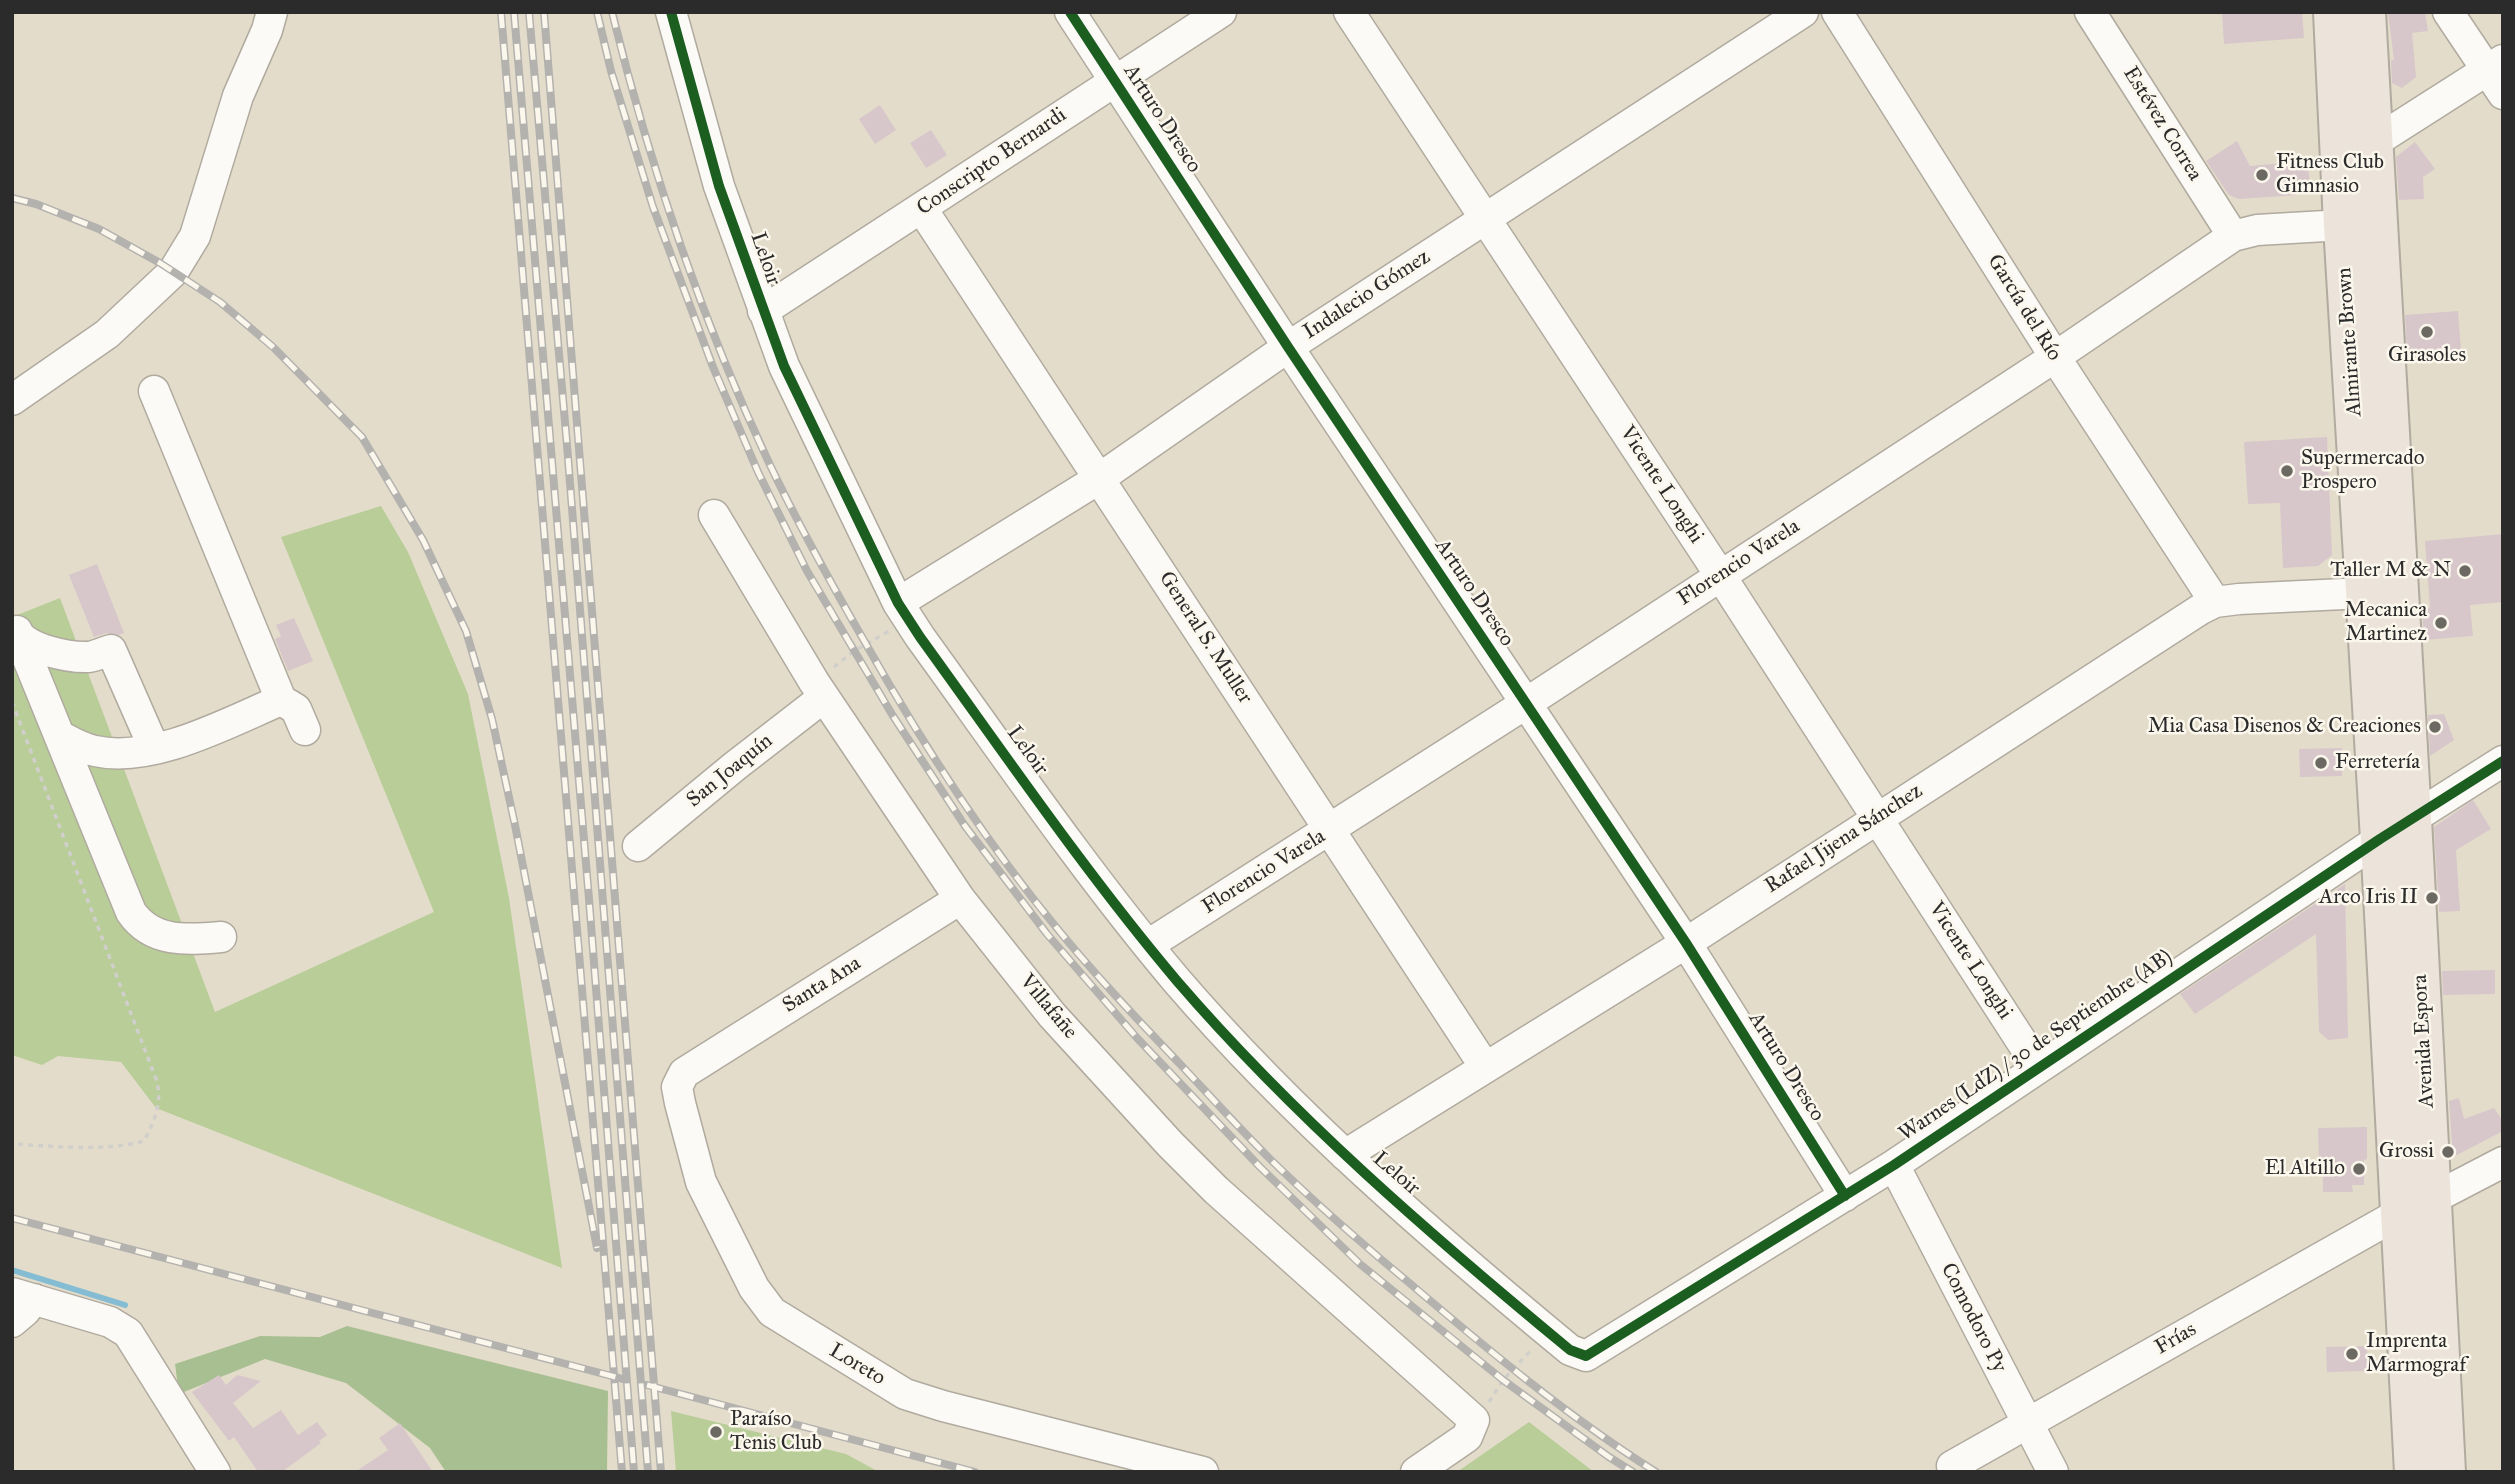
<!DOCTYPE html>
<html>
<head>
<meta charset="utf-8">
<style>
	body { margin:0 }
	#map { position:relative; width:2515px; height:1484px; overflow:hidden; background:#e4dcca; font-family:"IM FELL Great Primer",serif }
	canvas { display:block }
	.frame { position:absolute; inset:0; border:14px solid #2b2b2b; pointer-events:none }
</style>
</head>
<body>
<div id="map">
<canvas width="2515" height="1484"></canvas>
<div class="frame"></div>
</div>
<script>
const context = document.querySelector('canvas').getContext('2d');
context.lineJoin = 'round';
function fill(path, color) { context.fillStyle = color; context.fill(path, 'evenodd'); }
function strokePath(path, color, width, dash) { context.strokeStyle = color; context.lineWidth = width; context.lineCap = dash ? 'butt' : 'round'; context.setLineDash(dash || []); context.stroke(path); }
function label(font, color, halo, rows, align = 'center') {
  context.font = font + ' "IM FELL Great Primer",serif'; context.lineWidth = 5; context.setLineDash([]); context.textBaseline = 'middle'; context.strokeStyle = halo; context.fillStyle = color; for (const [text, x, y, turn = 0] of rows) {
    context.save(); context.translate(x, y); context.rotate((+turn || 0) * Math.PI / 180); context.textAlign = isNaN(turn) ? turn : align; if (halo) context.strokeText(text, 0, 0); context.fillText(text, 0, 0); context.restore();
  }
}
fill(new Path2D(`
	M381 506 408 552 468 694 509 898 562 1268 156 1108 121 1062 58 1056 42 1065 12 1055V617L60 598 215 1012 434 912 281 537Z
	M671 1411 846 1454 879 1472H676Z
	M1529 1422 1594 1472H1457Z`), '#b8cd98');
fill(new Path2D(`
	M347 1326 608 1391 607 1472H446L430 1448 346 1383 265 1359 179 1394 175 1364 260 1336 320 1337Z`), '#a8bf91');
strokePath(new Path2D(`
	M12 1270 125 1305`), '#84bdd3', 6);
fill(new Path2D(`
	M2222 12H2302L2304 38 2224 44Z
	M2388 12H2425L2428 31 2412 33 2416 77 2402 88 2392 83 2391 60H2394Z
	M880 105 896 130 875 144 859 119Z
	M931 130 947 155 926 168 910 143Z
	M2237 141 2250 166 2307 161 2310 183 2298 195 2239 199 2229 195 2206 161Z
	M2415 142 2435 169 2423 177 2424 199 2399 200 2396 157Z
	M2458 311 2461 349 2407 353 2405 315Z
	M2327 437 2332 555 2318 566 2283 568 2280 503 2248 504 2244 442Z
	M2503 534V602L2470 605 2473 636 2424 640 2422 609 2430 608 2425 541Z
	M97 564 124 633 118 635 106 633 94 637 69 575Z
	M294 618 313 661 288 671 275 639 281 636 276 625Z
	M2444 714 2454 740 2430 756 2428 715Z
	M2342 748V776L2300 777 2299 749Z
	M2473 800 2491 829 2456 850 2460 911 2439 912 2434 827Z
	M2345 884 2348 1038 2328 1040 2319 1032 2316 934 2195 1014 2180 994Z
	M2495 970V994L2443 995 2442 971Z
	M2459 1098 2464 1119 2494 1108 2503 1121V1131L2453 1157 2449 1101Z
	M2367 1127V1159L2364 1160V1185H2352L2353 1192H2323V1164H2319L2318 1128Z
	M2367 1346 2368 1371 2327 1372 2326 1347Z
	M219 1375 226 1385 237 1375 261 1381 233 1403 253 1428 281 1410 298 1435 317 1422 327 1435 319 1441 321 1443 282 1472H258L234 1437 229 1441 192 1392Z
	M400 1423 433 1472H355L388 1450 379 1438Z`), '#d7c7cb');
const minor = new Path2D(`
	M671 12 719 186 784 366 898 603 920 637C1004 753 1085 872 1177 981 1294 1117 1432 1236 1570 1350L1586 1356 1894 1165 2380 839 2503 761
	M1070 12 1288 347 1686 943 1845 1196
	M1349 12 1720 575 2038 1067
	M1837 12 2055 357 2215 602
	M2090 12 2233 236
	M2448 12 2503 94
	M2373 143 2503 60
	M922 209 1485 1067
	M763 311 1221 12
	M12 400 107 334 173 272 195 236 238 96 267 30 272 12
	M714 515 814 682 960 899 1052 1015 1170 1144 1216 1190 1474 1420 1467 1437 1416 1472
	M898 603 1100 478 1288 347 1803 12
	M17 631C24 649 70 658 89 657 96 656 104 652 111 650L154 748
	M19 637 131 912C152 943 187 940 221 937
	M281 700 296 709 305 730
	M60 736C71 742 83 749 95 751 153 764 229 722 281 700L154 391
	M638 846 735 766 824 697
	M960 899 684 1073 677 1087 680 1103 701 1182 754 1288 772 1312 905 1394 943 1406 1203 1472
	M1148 945 1525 704 2055 357 2233 236 2257 230 2343 225
	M1345 1155 1686 943 2201 609 2215 602 2239 599 2365 593
	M1894 1165 2053 1472
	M2432 1199 2503 1162
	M12 1293 110 1322 128 1333 215 1472
	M12 1322 25 1311 34 1299
	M1952 1466 2400 1213`);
const major = new Path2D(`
	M2333 12 2343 225 2380 839 2414 1472
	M2366 12 2412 819 2446 1472`);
strokePath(minor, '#b0aa9f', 33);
strokePath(major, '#b0aa9f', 42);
strokePath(new Path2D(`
	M834 667 854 651 889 631
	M12 702 156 1079C163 1102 155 1120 144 1141 102 1152 55 1146 12 1144
	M1489 1402 1503 1380 1533 1348`), '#d1cfcb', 3.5, [5, 5]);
strokePath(minor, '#fbfaf7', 30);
strokePath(major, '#ece4db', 38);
const rail = new Path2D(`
	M501 12 622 1472
	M514 12 589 899 634 1472
	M529 12 567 445 648 1472
	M544 12 661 1472
	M597 12 611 71 653 207 713 367 758 472 807 571 893 716 965 826 1047 934 1137 1038 1260 1167 1360 1264 1503 1380 1609 1457 1633 1472
	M612 12C650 167 702 321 770 465 799 526 832 585 866 644 922 743 984 840 1056 927 1095 975 1138 1020 1180 1064 1210 1096 1239 1128 1269 1158 1313 1201 1360 1242 1407 1281 1487 1349 1567 1416 1656 1472
	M12 198 36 204 99 229 160 263 220 302 273 347 362 437 423 540 466 631 492 719 515 825 597 1248
	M12 1218 623 1379
	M647 1385 975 1472`);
strokePath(rail, '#b3b2af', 8);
strokePath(rail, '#fbf7ec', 5, [16]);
strokePath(new Path2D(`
	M671 12 719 186 784 366 898 603 920 637C1004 753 1085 872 1177 981 1294 1117 1432 1236 1570 1350L1586 1356 1894 1165 2380 839 2503 761
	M1070 12 1288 347 1686 943 1845 1196`), '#1b5e20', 10);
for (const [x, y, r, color] of [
	[2262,175,7,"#6c6963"],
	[2427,332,7,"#6c6963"],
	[2287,471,7,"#6c6963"],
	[2465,571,7,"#6c6963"],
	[2441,623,7,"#6c6963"],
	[2435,727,7,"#6c6963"],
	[2321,763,7,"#6c6963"],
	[2432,898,7,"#6c6963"],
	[2448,1152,7,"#6c6963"],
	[2359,1169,7,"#6c6963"],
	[2352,1354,7,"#6c6963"],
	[716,1432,7,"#6c6963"]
]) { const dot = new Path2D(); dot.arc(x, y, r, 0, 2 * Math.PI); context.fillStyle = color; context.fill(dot); strokePath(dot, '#fbf7ec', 2.5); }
label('21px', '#2b2b2b', '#fbf7ec', [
	["Arturo Dresco",1162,119,57],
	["Estévez Correa",2162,124,58],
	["Conscripto Bernardi",992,162,-34],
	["Leloir",765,259,71],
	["Indalecio Gómez",1367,295,-33],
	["García del Río",2024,308,58],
	["Almirante Brown",2350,342,-94],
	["Vicente Longhi",1661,485,57],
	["Florencio Varela",1739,563,-33],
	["Arturo Dresco",1474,593,56],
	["General S. Muller",1205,638,57],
	["Leloir",1027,751,54],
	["San Joaquín",730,771,-39],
	["Rafael Jijena Sánchez",1844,839,-33],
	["Florencio Varela",1264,872,-32],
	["Vicente Longhi",1970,961,57],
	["Santa Ana",822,985,-32],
	["Villafañe",1048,1007,50],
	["Avenida Espora",2424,1041,-93],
	["Warnes (LdZ) / 30 de Septiembre (AB)",2036,1046,-34],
	["Arturo Dresco",1786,1067,58],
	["Leloir",1396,1174,41],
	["Comodoro Py",1973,1318,63],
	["Frías",2176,1339,-30],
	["Loreto",857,1365,31]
]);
label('21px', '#2b2b2b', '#fbf7ec', [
	["Fitness Club",2276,163,"left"],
	["Gimnasio",2276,187,"left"],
	["Girasoles",2427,356,"center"],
	["Supermercado",2301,459,"left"],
	["Prospero",2301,483,"left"],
	["Taller M & N",2451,571],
	["Mecanica",2427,611],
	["Martinez",2427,635],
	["Mia Casa Disenos & Creaciones",2421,727],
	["Ferretería",2335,763,"left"],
	["Arco Iris II",2418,898],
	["Grossi",2434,1152],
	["El Altillo",2345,1169],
	["Imprenta",2366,1342,"left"],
	["Marmograf",2366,1366,"left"],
	["Paraíso",730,1420,"left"],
	["Tenis Club",730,1444,"left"]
], 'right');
</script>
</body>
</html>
